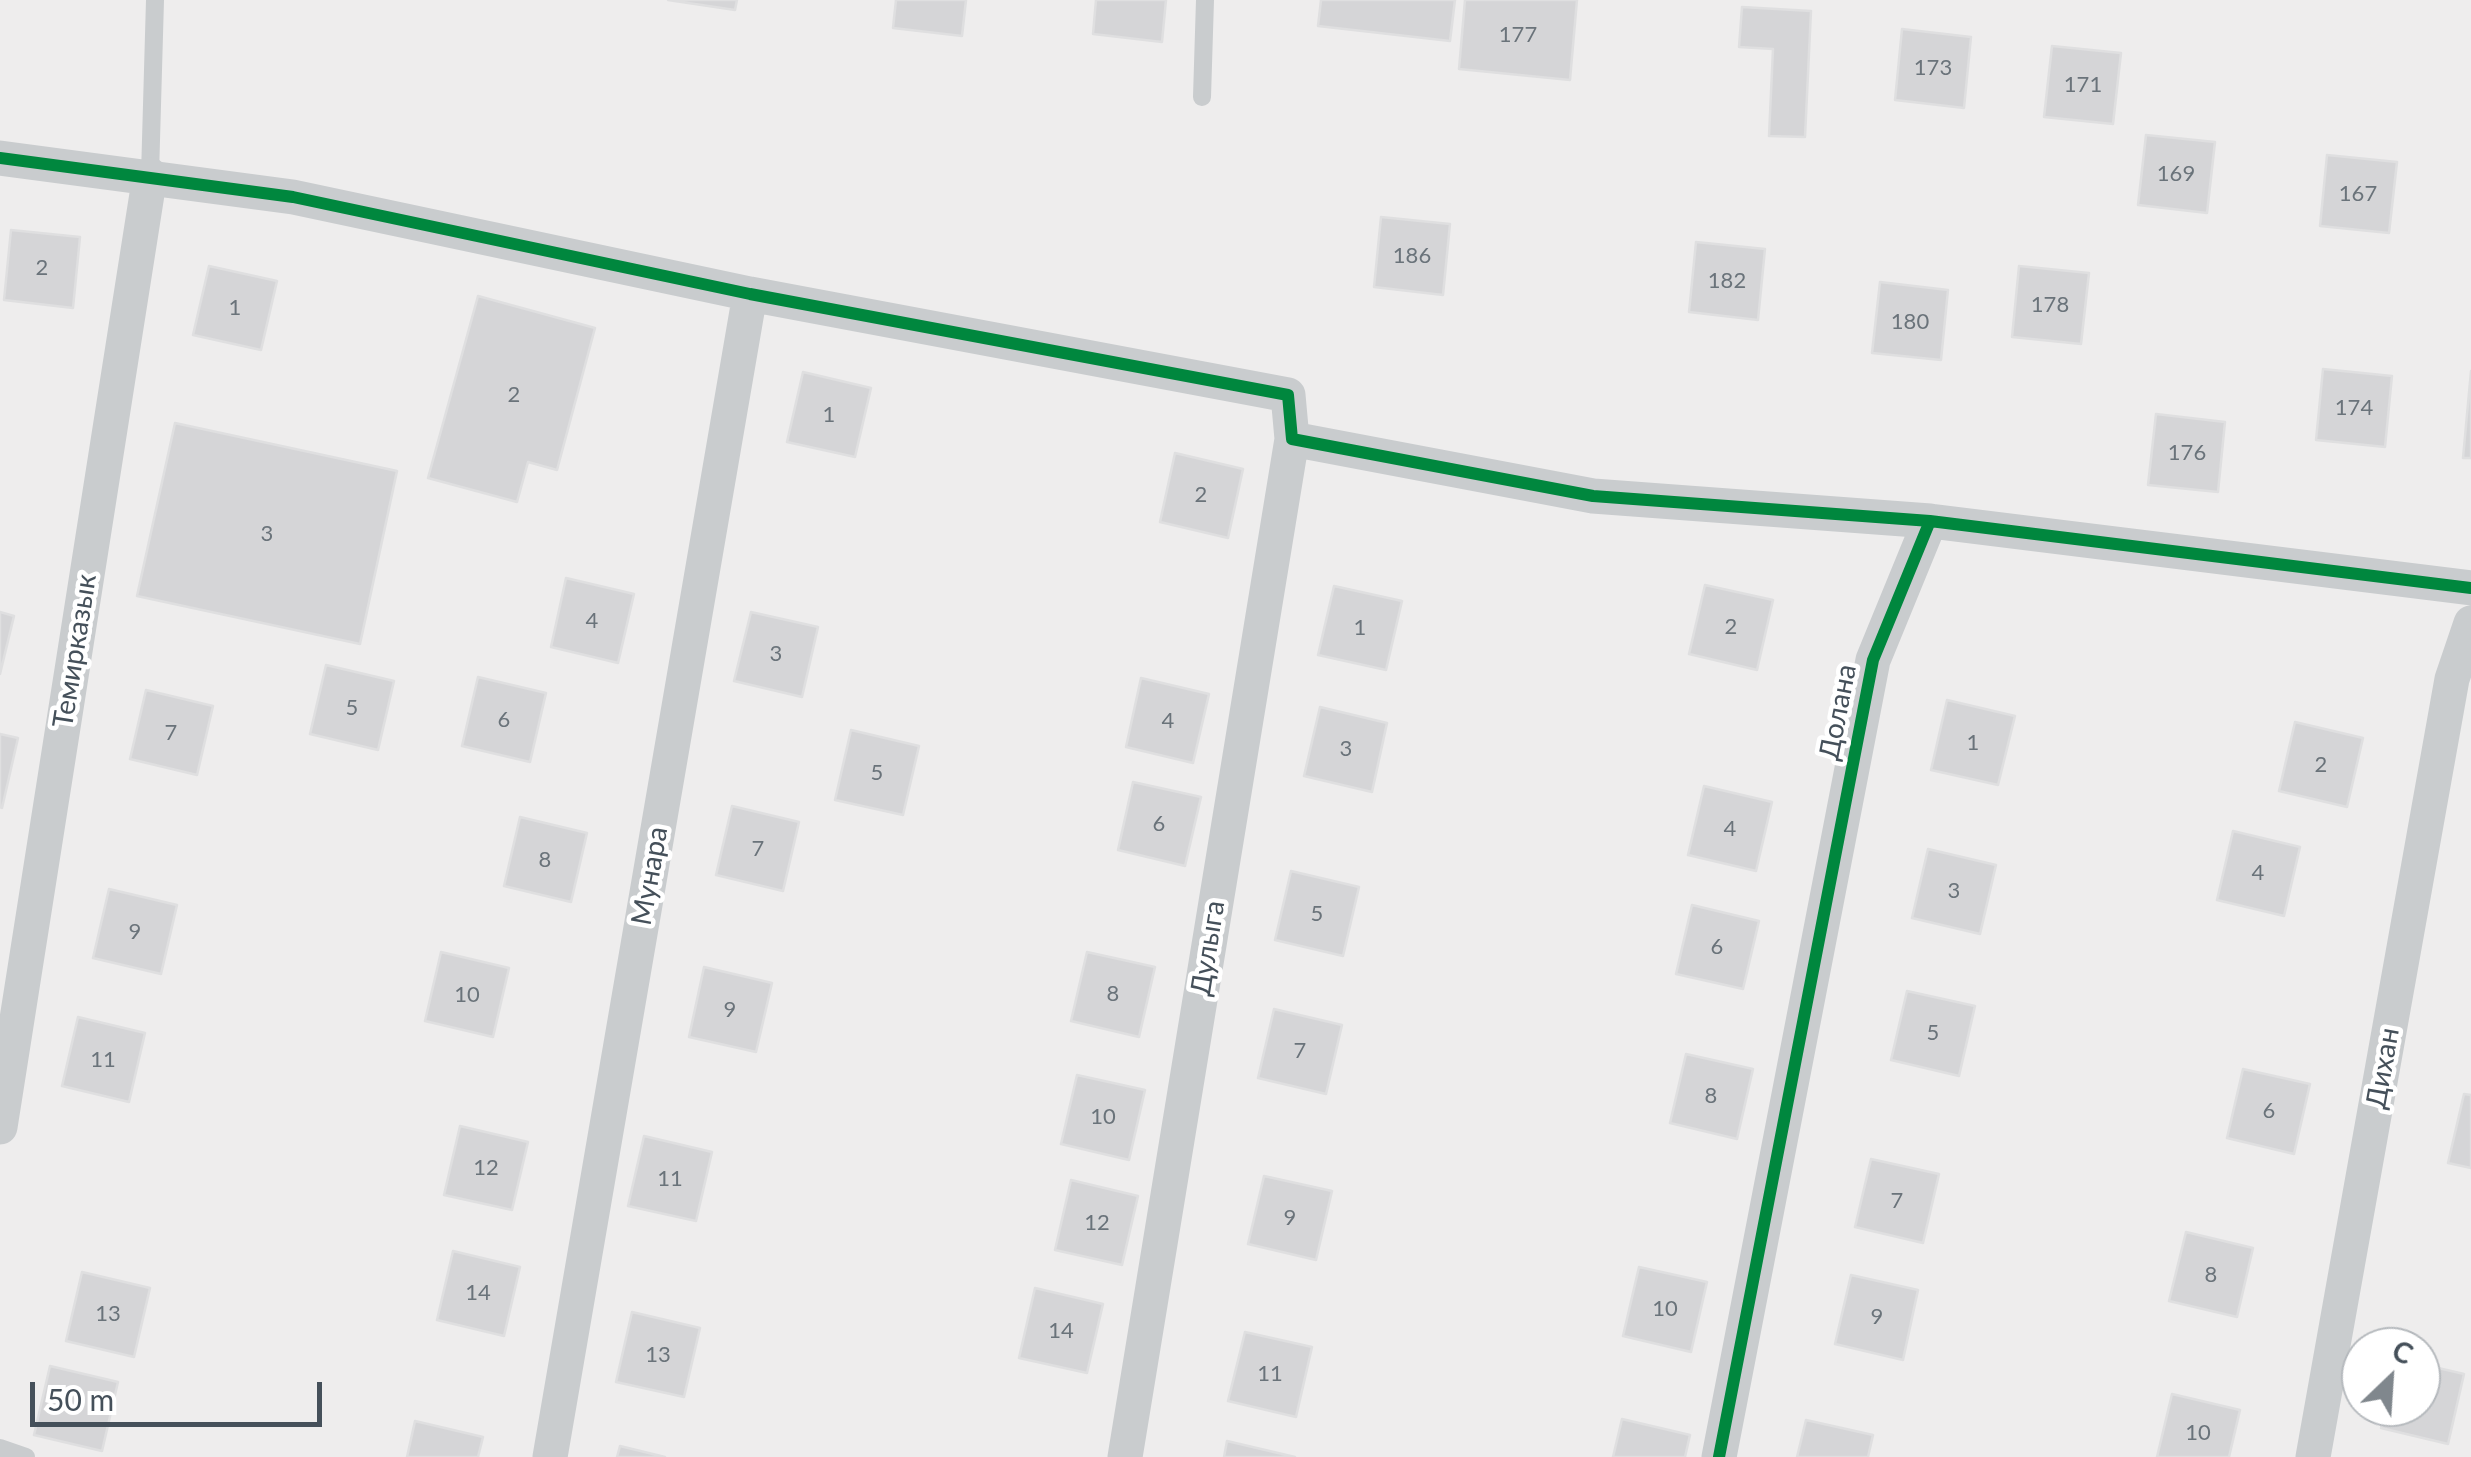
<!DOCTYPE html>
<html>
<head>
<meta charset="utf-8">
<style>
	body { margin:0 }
	#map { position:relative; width:2471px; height:1457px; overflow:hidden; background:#eeeded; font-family:Lato,sans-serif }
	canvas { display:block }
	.north { position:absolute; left:2341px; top:1327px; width:100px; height:100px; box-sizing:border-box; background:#fff; border:2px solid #b5b9bd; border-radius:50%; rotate:25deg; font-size:28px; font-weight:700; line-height:40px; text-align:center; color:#45505a }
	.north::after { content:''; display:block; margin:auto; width:35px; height:45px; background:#80878d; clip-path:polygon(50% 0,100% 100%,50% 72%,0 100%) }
	.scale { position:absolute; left:30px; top:1382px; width:292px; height:45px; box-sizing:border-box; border:5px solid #45505a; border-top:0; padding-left:12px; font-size:30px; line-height:35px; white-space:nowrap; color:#45505a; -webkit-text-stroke:8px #fff; paint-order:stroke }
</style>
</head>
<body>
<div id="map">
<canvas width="2471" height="1457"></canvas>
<div class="north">С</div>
<div class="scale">50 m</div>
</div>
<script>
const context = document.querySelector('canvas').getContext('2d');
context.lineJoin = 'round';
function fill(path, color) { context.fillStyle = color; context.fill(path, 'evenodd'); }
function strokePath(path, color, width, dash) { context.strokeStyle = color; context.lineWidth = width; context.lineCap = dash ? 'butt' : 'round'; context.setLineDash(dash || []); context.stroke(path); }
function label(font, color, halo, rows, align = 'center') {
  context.font = font + ' Lato,sans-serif'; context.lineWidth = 9; context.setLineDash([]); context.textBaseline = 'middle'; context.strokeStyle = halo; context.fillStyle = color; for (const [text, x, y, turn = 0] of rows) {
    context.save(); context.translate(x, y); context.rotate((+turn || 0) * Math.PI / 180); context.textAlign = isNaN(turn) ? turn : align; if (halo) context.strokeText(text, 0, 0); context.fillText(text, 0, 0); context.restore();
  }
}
const building = new Path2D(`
	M668 0H737L735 10Z
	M896 0H966L962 36 893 28Z
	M1096 0H1166L1162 42 1093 34Z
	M1321 0H1455L1450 41 1318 26Z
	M1465 0H1577L1570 80 1459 69Z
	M1742 7 1811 11 1805 137 1769 136 1773 49 1739 47Z
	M1902 29 1971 37 1964 108 1895 100Z
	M2052 46 2121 53 2113 124 2044 117Z
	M2146 135 2215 142 2207 213 2138 205Z
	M2327 155 2397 162 2389 233 2320 226Z
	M1381 217 1450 224 1443 295 1374 287Z
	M11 230 80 237 73 308 4 300Z
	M1696 242 1765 249 1758 320 1689 312Z
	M209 266 277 281 261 350 193 335Z
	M2019 266 2089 273 2081 344 2012 337Z
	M1880 282 1948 290 1941 360 1872 353Z
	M478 296 595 328 557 470 528 462 517 502 428 478Z
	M2323 369 2392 376 2385 447 2316 440Z
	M2471 371V458H2463Z
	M803 372 871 388 855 457 787 442Z
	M2156 414 2225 422 2218 492 2148 485Z
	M175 423 397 471 360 644 137 596Z
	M1175 453 1243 469 1228 538 1160 522Z
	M566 578 634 594 618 663 551 647Z
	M1705 585 1773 600 1757 670 1689 654Z
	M1334 586 1402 601 1386 670 1318 655Z
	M0 612 14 616 0 674Z
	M751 612 818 627 802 697 734 681Z
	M326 665 394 681 378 750 310 734Z
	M478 677 546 693 530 762 462 746Z
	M1141 678 1209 694 1193 763 1126 747Z
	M146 690 213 706 197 775 130 759Z
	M1947 700 2015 716 1998 785 1931 770Z
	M1320 707 1387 723 1372 792 1304 776Z
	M2295 722 2363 738 2347 807 2279 791Z
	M851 730 919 746 903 815 835 800Z
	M0 734 18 738 2 808 0 807Z
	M1133 782 1201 797 1185 866 1118 850Z
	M1704 786 1772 802 1756 871 1688 855Z
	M732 806 799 822 783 891 716 875Z
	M520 817 587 833 571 902 504 886Z
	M2233 831 2300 847 2284 916 2217 900Z
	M1928 849 1996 865 1980 934 1912 918Z
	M1291 871 1359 887 1343 956 1275 940Z
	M109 889 177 905 161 974 93 958Z
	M1692 905 1759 921 1743 989 1676 974Z
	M441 952 509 968 493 1037 425 1021Z
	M1087 952 1155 967 1139 1037 1071 1021Z
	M704 967 772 983 756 1052 689 1037Z
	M1907 991 1975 1006 1959 1076 1891 1060Z
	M1274 1009 1342 1025 1326 1094 1258 1078Z
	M78 1017 145 1033 129 1102 62 1086Z
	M1686 1054 1753 1069 1737 1139 1670 1123Z
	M2243 1069 2310 1084 2294 1154 2227 1138Z
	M1077 1075 1145 1090 1129 1160 1061 1144Z
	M2464 1094 2471 1095V1168L2448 1163Z
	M460 1126 528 1142 512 1210 444 1195Z
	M644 1136 712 1152 696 1221 628 1206Z
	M1871 1159 1939 1174 1923 1243 1855 1227Z
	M1264 1176 1332 1191 1316 1260 1248 1244Z
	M1071 1180 1138 1196 1122 1265 1055 1250Z
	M2186 1232 2253 1248 2237 1317 2169 1301Z
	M453 1251 520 1267 504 1336 437 1320Z
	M1639 1267 1707 1282 1691 1352 1623 1336Z
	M82 1272 150 1288 134 1357 66 1341Z
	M1851 1275 1918 1290 1903 1360 1835 1344Z
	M1035 1288 1103 1304 1087 1373 1019 1358Z
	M632 1312 700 1328 684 1397 616 1382Z
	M1245 1332 1312 1347 1296 1417 1228 1401Z
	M2421 1364 2464 1374 2448 1444 2381 1428 2385 1407H2421Z
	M50 1366 118 1382 102 1451 34 1435Z
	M2172 1394 2240 1410 2229 1457H2157Z
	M1622 1419 1690 1435 1685 1457H1613Z
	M1806 1420 1873 1435 1868 1457H1797Z
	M415 1421 483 1437 478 1457H407Z
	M1227 1441 1295 1457H1224Z
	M620 1446 665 1457H617Z`);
fill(building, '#d5d5d7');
strokePath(building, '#dfdfe0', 2.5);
strokePath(new Path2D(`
	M1202 97 1205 0
	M150 175 155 0
	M0 1448 26 1457`), '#c9ccce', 18);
strokePath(new Path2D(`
	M0 158 293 197 750 294 1288 395 1292 439 1593 496 1930 521
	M0 1127 150 175
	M550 1457 750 294
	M1125 1457 1292 439
	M1719 1457 1873 660 1930 521 2471 588
	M2313 1457 2452 679 2471 623`), '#c9ccce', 35);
strokePath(new Path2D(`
	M0 158 293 197 750 294 1288 395 1292 439 1593 496 1930 521
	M1719 1457 1873 660 1930 521 2471 588`), '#00873e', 12);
label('22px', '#6a737a', null, [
	["177",1518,35],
	["173",1933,68],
	["171",2083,85],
	["169",2176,174],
	["167",2358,194],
	["186",1412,256],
	["2",42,268],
	["182",1727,281],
	["178",2050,305],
	["1",235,308],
	["180",1910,322],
	["2",514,395],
	["174",2354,408],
	["1",829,415],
	["176",2187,453],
	["2",1201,495],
	["3",267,534],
	["4",592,621],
	["2",1731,627],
	["1",1360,628],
	["3",776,654],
	["5",352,708],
	["6",504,720],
	["4",1168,721],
	["7",171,733],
	["1",1973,743],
	["3",1346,749],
	["2",2321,765],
	["5",877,773],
	["6",1159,824],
	["4",1730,829],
	["7",758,849],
	["8",545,860],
	["4",2258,873],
	["3",1954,891],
	["5",1317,914],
	["9",135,932],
	["6",1717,947],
	["8",1113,994],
	["10",467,995],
	["9",730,1010],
	["5",1933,1033],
	["7",1300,1051],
	["11",103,1060],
	["8",1711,1096],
	["6",2269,1111],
	["10",1103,1117],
	["12",486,1168],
	["11",670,1179],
	["7",1897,1201],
	["9",1290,1218],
	["12",1097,1223],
	["8",2211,1275],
	["14",478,1293],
	["10",1665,1309],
	["13",108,1314],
	["9",1877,1317],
	["14",1061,1331],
	["13",658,1355],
	["11",1270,1374],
	["10",2198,1433]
]);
label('28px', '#45505a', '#fff', [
	["Темирказык",75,651,-81],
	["Долана",1838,712,-79],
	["Мунара",650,876,-80],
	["Дулыга",1208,948,-81],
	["Дихан",2383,1068,-80]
]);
</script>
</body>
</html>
